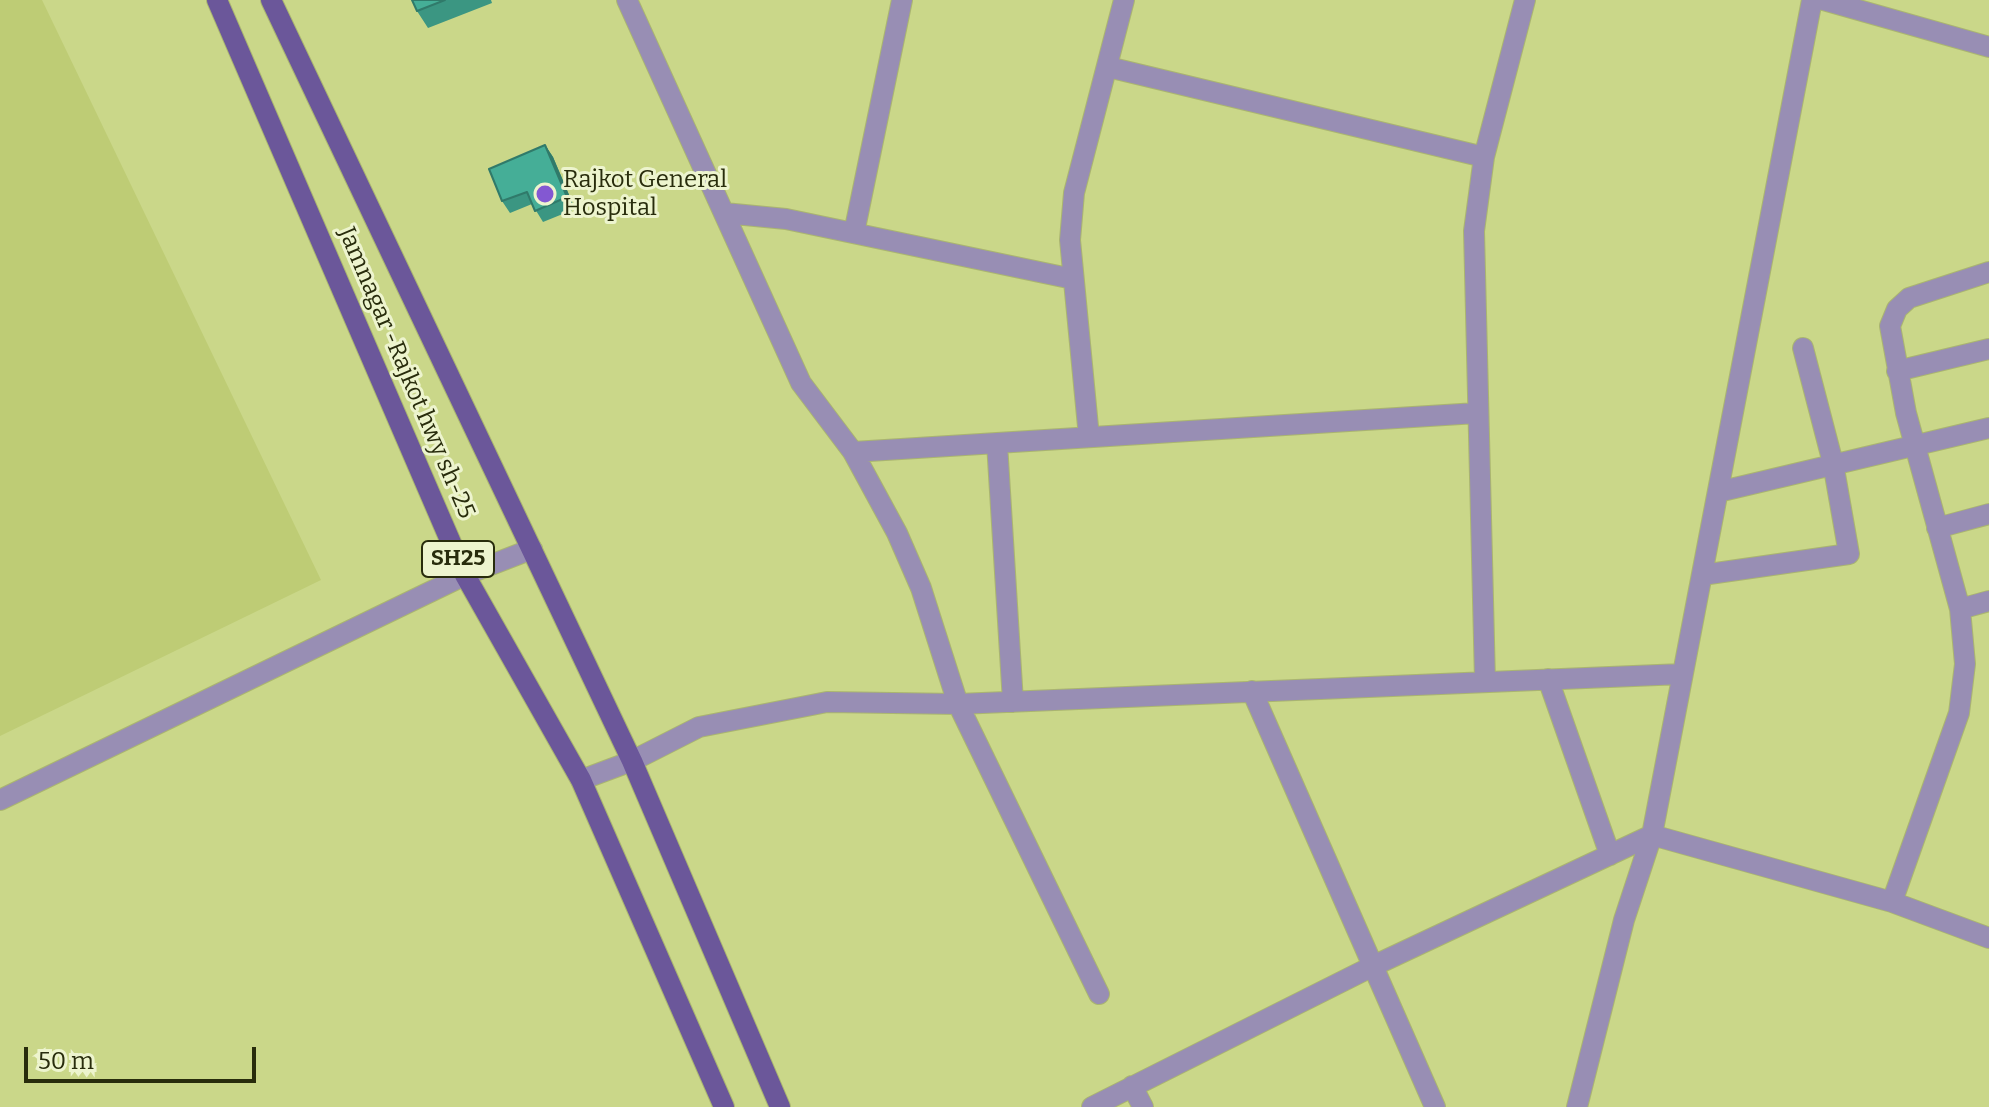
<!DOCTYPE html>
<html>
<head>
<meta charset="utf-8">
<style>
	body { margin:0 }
	#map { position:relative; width:1989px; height:1107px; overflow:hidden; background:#cad789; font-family:Bitter,serif }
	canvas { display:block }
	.scale { position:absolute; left:24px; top:1047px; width:232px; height:36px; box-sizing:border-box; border:4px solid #282c0c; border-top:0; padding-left:10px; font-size:24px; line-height:28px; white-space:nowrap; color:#282c0c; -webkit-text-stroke:6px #edf4ce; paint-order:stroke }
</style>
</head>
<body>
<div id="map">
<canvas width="1989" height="1107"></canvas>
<div class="scale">50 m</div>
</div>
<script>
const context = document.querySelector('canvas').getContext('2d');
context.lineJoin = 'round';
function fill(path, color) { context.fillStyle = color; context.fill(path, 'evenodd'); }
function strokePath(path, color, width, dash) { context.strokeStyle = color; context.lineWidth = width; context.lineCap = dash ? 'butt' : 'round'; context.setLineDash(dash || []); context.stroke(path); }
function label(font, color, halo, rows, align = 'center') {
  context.font = font + ' Bitter,serif'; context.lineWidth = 6; context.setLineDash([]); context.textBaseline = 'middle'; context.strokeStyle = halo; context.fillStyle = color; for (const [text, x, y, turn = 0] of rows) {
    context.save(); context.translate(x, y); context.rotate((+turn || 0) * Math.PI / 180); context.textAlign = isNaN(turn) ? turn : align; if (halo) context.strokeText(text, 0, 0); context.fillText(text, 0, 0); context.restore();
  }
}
fill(new Path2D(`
	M0 0H42L321 580 0 736Z`), '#becc75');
const minor = new Path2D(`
	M627 0 801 383 853 452 897 533 921 588 958 704 1099 994
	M1823 0 1989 47
	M1108 67 1484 157
	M724 213 786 219 1073 279
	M854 233 902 0
	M1897 371 1989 349
	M1089 437 1070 240 1074 193 1124 0
	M997 443 1013 702
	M853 452 1477 413
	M1718 492 1989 428
	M1937 528 1989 514
	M1702 575 1849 554 1833 463 1803 348
	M1960 609 1989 601
	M1548 679 1610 855
	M1485 681 1474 231 1484 157 1525 0
	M1252 691 1435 1107
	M581 780 632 761 699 727 827 702 958 704 1682 674
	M0 800 465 575 532 549
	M1892 902 1959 713 1965 664 1960 609 1906 413 1890 326 1897 309 1909 298 1989 272
	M1132 1086 1143 1107
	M1092 1107 1371 967 1652 835 1892 902 1989 938
	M1577 1107 1624 920 1652 835 1812 0`);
const major = new Path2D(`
	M217 0 465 575 581 780 724 1107
	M271 0 632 761 780 1107`);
strokePath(minor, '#aab570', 22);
strokePath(major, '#aab570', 22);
strokePath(minor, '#988eb4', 20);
strokePath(major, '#6b579a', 20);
fill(new Path2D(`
	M412 0H491L492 3 428 28 417 11Z
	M545 145 553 157 575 209 543 222 532 204 510 213 502 201Z`), '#3b9682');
fill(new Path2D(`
	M545 145 553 157 575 209 567 197Z`), '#307a6a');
const building = new Path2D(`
	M412 0H445L417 11Z
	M545 145 567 197 535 211 527 192 502 201 489 169Z`);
fill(building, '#45ae97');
strokePath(building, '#307a6a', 2);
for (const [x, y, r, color] of [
	[545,194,10,"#8358d2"]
]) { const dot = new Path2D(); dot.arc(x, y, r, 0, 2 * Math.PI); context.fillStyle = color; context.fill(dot); strokePath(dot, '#edf4ce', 3); }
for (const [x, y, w] of [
	[458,559,72]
]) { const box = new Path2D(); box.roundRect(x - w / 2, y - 18, w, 36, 6); context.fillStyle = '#edf4ce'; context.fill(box); strokePath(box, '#282c0c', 2); }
label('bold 22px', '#282c0c', null, [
	["SH25",458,559]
]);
label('24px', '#282c0c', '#edf4ce', [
	["Rajkot General",563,180],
	["Hospital",563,208]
], 'left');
label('24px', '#282c0c', '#edf4ce', [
	["Jamnagar -Rajkot hwy sh-25",406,373,67]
]);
</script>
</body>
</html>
